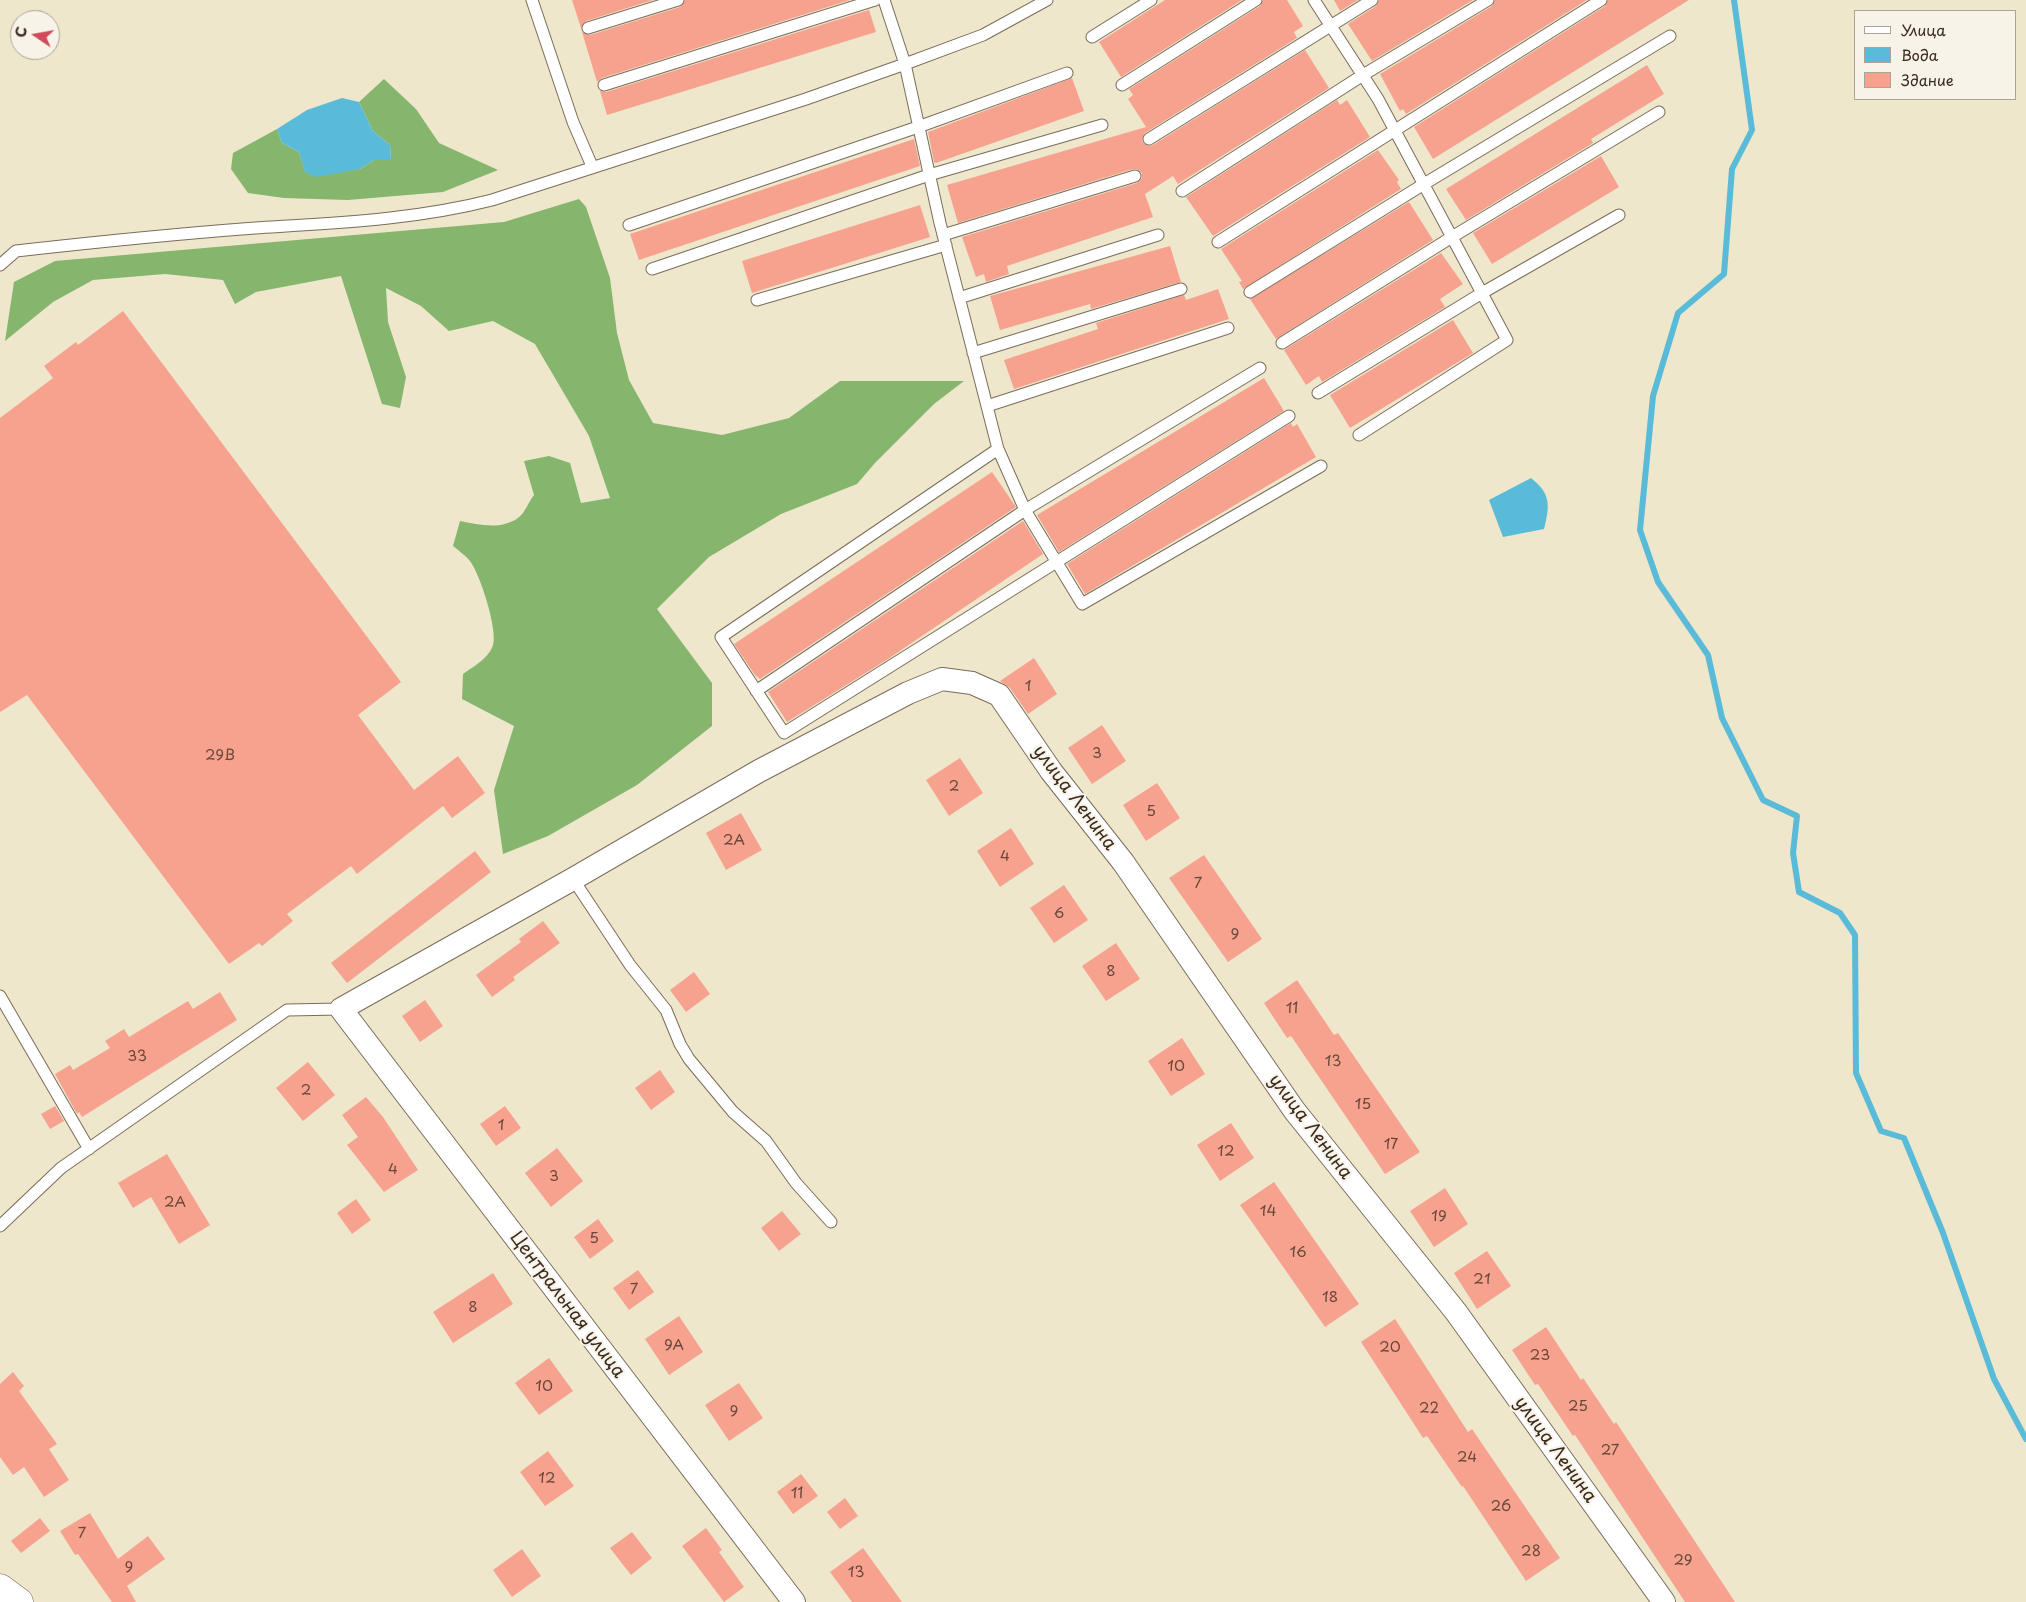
<!DOCTYPE html>
<html>
<head>
<meta charset="utf-8">
<style>
	body { margin:0 }
	#map { position:relative; width:2026px; height:1602px; overflow:hidden; background:#eee7cc; font-family:"Playpen Sans",sans-serif }
	canvas { display:block }
	.legend { position:absolute; left:1854px; top:10px; width:162px; height:90px; box-sizing:border-box; background:#f7f3e8; border:1px solid #aca397; margin:0; padding:6px 9px; list-style:none; font-size:15px; color:#3b2a1e }
	.legend li { display:flex; align-items:center; gap:10px; height:25px }
	.legend b { width:25px; border:1px solid #aca397 }
	.north { position:absolute; left:10px; top:10px; width:50px; height:50px; box-sizing:border-box; background:#f7f3e8; border:1px solid #aca397; border-radius:50%; rotate:282deg; font-size:14px; font-weight:700; line-height:20px; text-align:center; color:#3b2a1e }
	.north::after { content:''; display:block; margin:auto; width:18px; height:22px; background:#d1495b; clip-path:polygon(50% 0,100% 100%,50% 72%,0 100%) }
</style>
</head>
<body>
<div id="map">
<canvas width="2026" height="1602"></canvas>
<ul class="legend">
<li><b style="height:6px;background:#fff"></b>Улица</li>
<li><b style="height:14px;background:#5abbd9"></b>Вода</li>
<li><b style="height:14px;background:#f7a28f"></b>Здание</li>
</ul>
<div class="north">С</div>
</div>
<script>
const context = document.querySelector('canvas').getContext('2d');
context.lineJoin = 'round';
function fill(path, color) { context.fillStyle = color; context.fill(path, 'evenodd'); }
function strokePath(path, color, width, dash) { context.strokeStyle = color; context.lineWidth = width; context.lineCap = dash ? 'butt' : 'round'; context.setLineDash(dash || []); context.stroke(path); }
function label(font, color, halo, rows, align = 'center') {
  context.font = font + ' "Playpen Sans",sans-serif'; context.lineWidth = 4; context.setLineDash([]); context.textBaseline = 'middle'; context.strokeStyle = halo; context.fillStyle = color; for (const [text, x, y, turn = 0] of rows) {
    context.save(); context.translate(x, y); context.rotate((+turn || 0) * Math.PI / 180); context.textAlign = isNaN(turn) ? turn : align; if (halo) context.strokeText(text, 0, 0); context.fillText(text, 0, 0); context.restore();
  }
}
fill(new Path2D(`
	M384 79 416 109 439 143 498 170 443 192 348 200 284 198 248 193 231 169 233 153 277 129 282 143 299 152 305 171 360 169 374 160H391L390 145 373 131 359 102Z
	M579 199 586 207 610 278 617 333 629 380 653 423 722 435 789 418 840 381H964L934 404 875 463 857 484 781 514 709 557 657 609 712 683V726L637 785 548 836 503 854 494 790 514 726 462 699 463 674C473 667 489 658 493 645 498 630 480 574 470 561 465 555 459 551 453 546L460 521C479 525 501 530 518 518 525 513 529 501 534 495L524 461 549 456 570 463 581 503 610 498 589 436 535 344 493 321 449 331 421 306 386 288 388 322 406 377 400 408 382 404 341 276 256 292 235 304 223 280 165 274 93 280 53 302 5 341 14 282 55 261 504 222Z`), '#86b56e');
fill(new Path2D(`
	M342 98 359 102 373 131 390 145 391 160H374L360 169 316 177 305 172 299 152 282 143 277 129 307 110Z
	M1531 478C1551 494 1550 505 1544 529L1503 537 1489 500Z`), '#5abbd9');
strokePath(new Path2D(`
	M1734 0 1752 130 1732 169 1724 274 1678 313 1653 396 1640 530 1658 582 1708 655 1722 718 1763 800 1797 816 1793 853 1799 892 1840 913 1855 935 1856 1073 1881 1131 1904 1138 1943 1233 1994 1379 2026 1439`), '#5abbd9', 6);
fill(new Path2D(`
	M572 0H653L586 21 581 28Z
	M685 0H850L602 78 597 82 582 32 590 35 680 7Z
	M1165 0H1242L1121 77 1099 42Z
	M1263 0H1287L1303 26 1294 32 1297 38 1145 133 1142 139 1143 143 1149 146 1153 145 1305 50 1329 88 1178 184 1173 176 1145 194 1153 217 1007 266 1009 274 986 282 984 274 976 277 962 237 1137 183 1142 178V173L1137 169H1133L958 223 947 185 1146 127 1128 99 1133 95 1129 89 1260 6Z
	M1334 0H1358L1340 11Z
	M1379 0H1473L1372 61 1348 24 1376 6Z
	M1495 0H1587L1406 114 1403 109 1400 111 1380 74 1492 6Z
	M1608 0H1689L1433 159 1414 127 1605 6Z
	M869 10 876 32 607 115 600 91 606 92Z
	M1647 65 1664 94 1591 139 1593 143 1466 220 1446 189Z
	M1072 78 1084 111 936 163 934 162 928 132Z
	M1337 100 1340 105 1347 100 1370 137 1213 236 1186 197Z
	M914 139 920 166 639 260 630 234Z
	M1378 150 1399 180 1397 182 1401 189 1243 289 1239 282 1242 281 1221 249Z
	M1601 156 1619 187 1492 264 1473 233Z
	M1409 202 1433 240 1276 339 1250 299Z
	M920 205 930 237 752 293 742 261Z
	M1170 246 1181 282 1091 309 1090 304 1000 330 990 296Z
	M1441 253 1463 284 1440 299 1445 307 1322 382 1319 376 1306 385 1284 350Z
	M1218 289 1229 319 1014 389 1004 360 1098 329 1096 323 1184 295 1186 300Z
	M123 311 401 682 358 715 414 790 458 756 485 793 452 818 443 806 357 874 351 866 287 914 293 921 262 946 259 943 229 964 27 695 0 712V418L53 378 44 366 76 342 78 345Z
	M1453 320 1473 353 1350 428 1330 395Z
	M1264 378 1284 411 1059 552 1037 515Z
	M1291 423 1293 427 1297 424 1316 457 1085 594 1067 564Z
	M992 472 1016 507 760 679 755 675 734 644Z
	M1023 521 1043 554 888 659 787 722 768 692Z
	M1034 658 1057 694 1028 714 1010 688 1000 681Z
	M1102 725 1126 761 1092 784 1068 748Z
	M960 758 983 793 949 816 926 780Z
	M1157 783 1180 818 1146 841 1123 805Z
	M741 813 762 850 726 870 706 833Z
	M1011 828 1034 864 1000 887 977 851Z
	M475 851 491 872 347 983 331 963Z
	M1204 855 1262 939 1228 962 1169 878Z
	M1064 885 1088 920 1054 943 1030 908Z
	M543 921 560 943 513 977 515 980 492 997 476 975 521 942 519 939Z
	M1116 943 1140 979 1106 1001 1082 966Z
	M694 972 710 994 686 1012 670 990Z
	M1297 980 1334 1035 1338 1033 1420 1152 1385 1174 1291 1036 1287 1038 1264 1003Z
	M220 992 237 1020 82 1117 79 1112 77 1114 55 1074 70 1065 73 1070 110 1048 105 1041 124 1029 129 1037 188 1001 193 1009Z
	M425 1000 443 1026 420 1042 402 1016Z
	M1182 1038 1205 1074 1171 1096 1148 1061Z
	M308 1062 335 1095 303 1121 276 1088Z
	M660 1070 675 1092 651 1110 635 1088Z
	M366 1097 383 1117 418 1170 384 1192 347 1145 358 1137 342 1115Z
	M55 1106 64 1121 50 1129 41 1114Z
	M505 1106 521 1128 496 1146 480 1124Z
	M1231 1123 1254 1158 1220 1181 1197 1145Z
	M557 1148 583 1181 551 1207 525 1173Z
	M167 1154 210 1225 179 1244 151 1197 133 1208 118 1183Z
	M1274 1182 1359 1304 1325 1327 1240 1205Z
	M1445 1188 1468 1224 1434 1247 1410 1211Z
	M356 1199 371 1220 352 1234 337 1213Z
	M782 1211 801 1234 779 1251 761 1228Z
	M598 1219 614 1241 590 1259 574 1237Z
	M1487 1251 1511 1286 1477 1309 1454 1273Z
	M638 1270 654 1292 629 1310 613 1288Z
	M493 1273 513 1304 453 1343 433 1312Z
	M679 1316 703 1352 669 1375 645 1339Z
	M1395 1319 1468 1432 1472 1429 1560 1558 1526 1581 1463 1486 1462 1487 1427 1436 1423 1438 1361 1342Z
	M1546 1327 1581 1380 1583 1378 1614 1424 1616 1422 1735 1602H1685L1575 1435 1573 1436 1538 1384 1535 1385 1512 1350Z
	M549 1358 573 1391 539 1415 515 1383Z
	M13 1372 24 1386 19 1391 57 1444 49 1449 69 1480 44 1497 24 1467 13 1475 0 1457V1384Z
	M739 1383 763 1418 729 1441 705 1405Z
	M548 1451 574 1486 545 1506 520 1472Z
	M801 1474 818 1496 793 1514 777 1492Z
	M845 1498 858 1516 840 1529 827 1512Z
	M90 1513 118 1559 148 1536 165 1559 127 1586 136 1602H112L78 1554 75 1555 60 1531Z
	M40 1518 50 1531 21 1553 11 1541Z
	M706 1528 722 1550 719 1552 744 1587 724 1602 682 1546Z
	M632 1532 652 1558 631 1575 610 1548Z
	M863 1548 902 1602H852L830 1572Z
	M522 1549 541 1576 512 1597 493 1570Z`), '#f7a28f');
const service = new Path2D(`
	M532 0 573 122 592 166
	M884 0 905 64 940 223 998 449 1025 510 1082 604 1321 466
	M1314 0 1378 99 1507 340 1359 435
	M588 28 678 0
	M1092 37 1151 0
	M604 85 875 0
	M1122 85 1256 0
	M1149 139 1372 0
	M1182 191 1363 75 1488 0
	M629 225 918 127 1067 73
	M943 235 1135 176
	M1218 242 1601 0
	M0 265 16 251C96 242 175 234 255 228 335 223 414 220 492 200L806 99 905 64 983 35 1047 0
	M652 269 929 175 1102 125
	M1250 292 1424 184 1670 36
	M959 298 1158 235
	M757 300 946 245
	M1282 343 1452 237 1659 112
	M973 353 1181 289
	M1318 393 1482 293 1619 215
	M987 406 1228 328
	M998 449 721 637 784 733 1289 416
	M756 691 1025 510 1260 368
	M573 879 630 965 666 1010 680 1044 689 1059 733 1112 766 1141 796 1183 831 1222
	M0 996 89 1149
	M0 1226 61 1168 287 1010 341 1009`);
const minor = new Path2D(`
	M794 1602 341 1009 573 879 759 771 908 693 942 679 972 683 999 695 1051 771 1123 862 1294 1110 1456 1312 1664 1602`);
const primary = new Path2D(`
	M0 1588 19 1602`);
strokePath(service, '#7a6c5b', 13);
strokePath(minor, '#7a6c5b', 24);
strokePath(primary, '#7a6c5b', 29);
strokePath(service, '#fff', 11);
strokePath(minor, '#fff', 22);
strokePath(primary, '#fff', 28);
label('15px', '#6a483a', null, [
	["1",1028,687],
	["3",1097,754],
	["29B",220,756],
	["2",954,787],
	["5",1151,812],
	["2А",734,841],
	["4",1005,857],
	["7",1198,884],
	["6",1059,914],
	["9",1235,935],
	["8",1111,972],
	["11",1292,1009],
	["33",137,1057],
	["13",1333,1062],
	["10",1176,1067],
	["2",306,1091],
	["15",1363,1105],
	["1",501,1126],
	["17",1391,1145],
	["12",1226,1152],
	["4",393,1170],
	["3",554,1177],
	["2А",175,1203],
	["14",1268,1212],
	["19",1439,1217],
	["5",594,1239],
	["16",1298,1253],
	["21",1482,1280],
	["7",634,1290],
	["18",1330,1298],
	["8",473,1308],
	["9А",674,1346],
	["20",1390,1348],
	["23",1540,1356],
	["10",544,1387],
	["25",1578,1407],
	["22",1429,1409],
	["9",734,1412],
	["27",1610,1451],
	["24",1467,1458],
	["12",547,1479],
	["11",797,1494],
	["26",1501,1507],
	["7",82,1534],
	["28",1531,1552],
	["29",1683,1561],
	["9",129,1568],
	["13",856,1573]
]);
label('18px', '#3b2a1e', '#f7f3e8', [
	["улица Ленина",1074,798,53],
	["улица Ленина",1310,1127,53],
	["Центральная улица",567,1305,53],
	["улица Ленина",1555,1450,54]
]);
</script>
</body>
</html>
